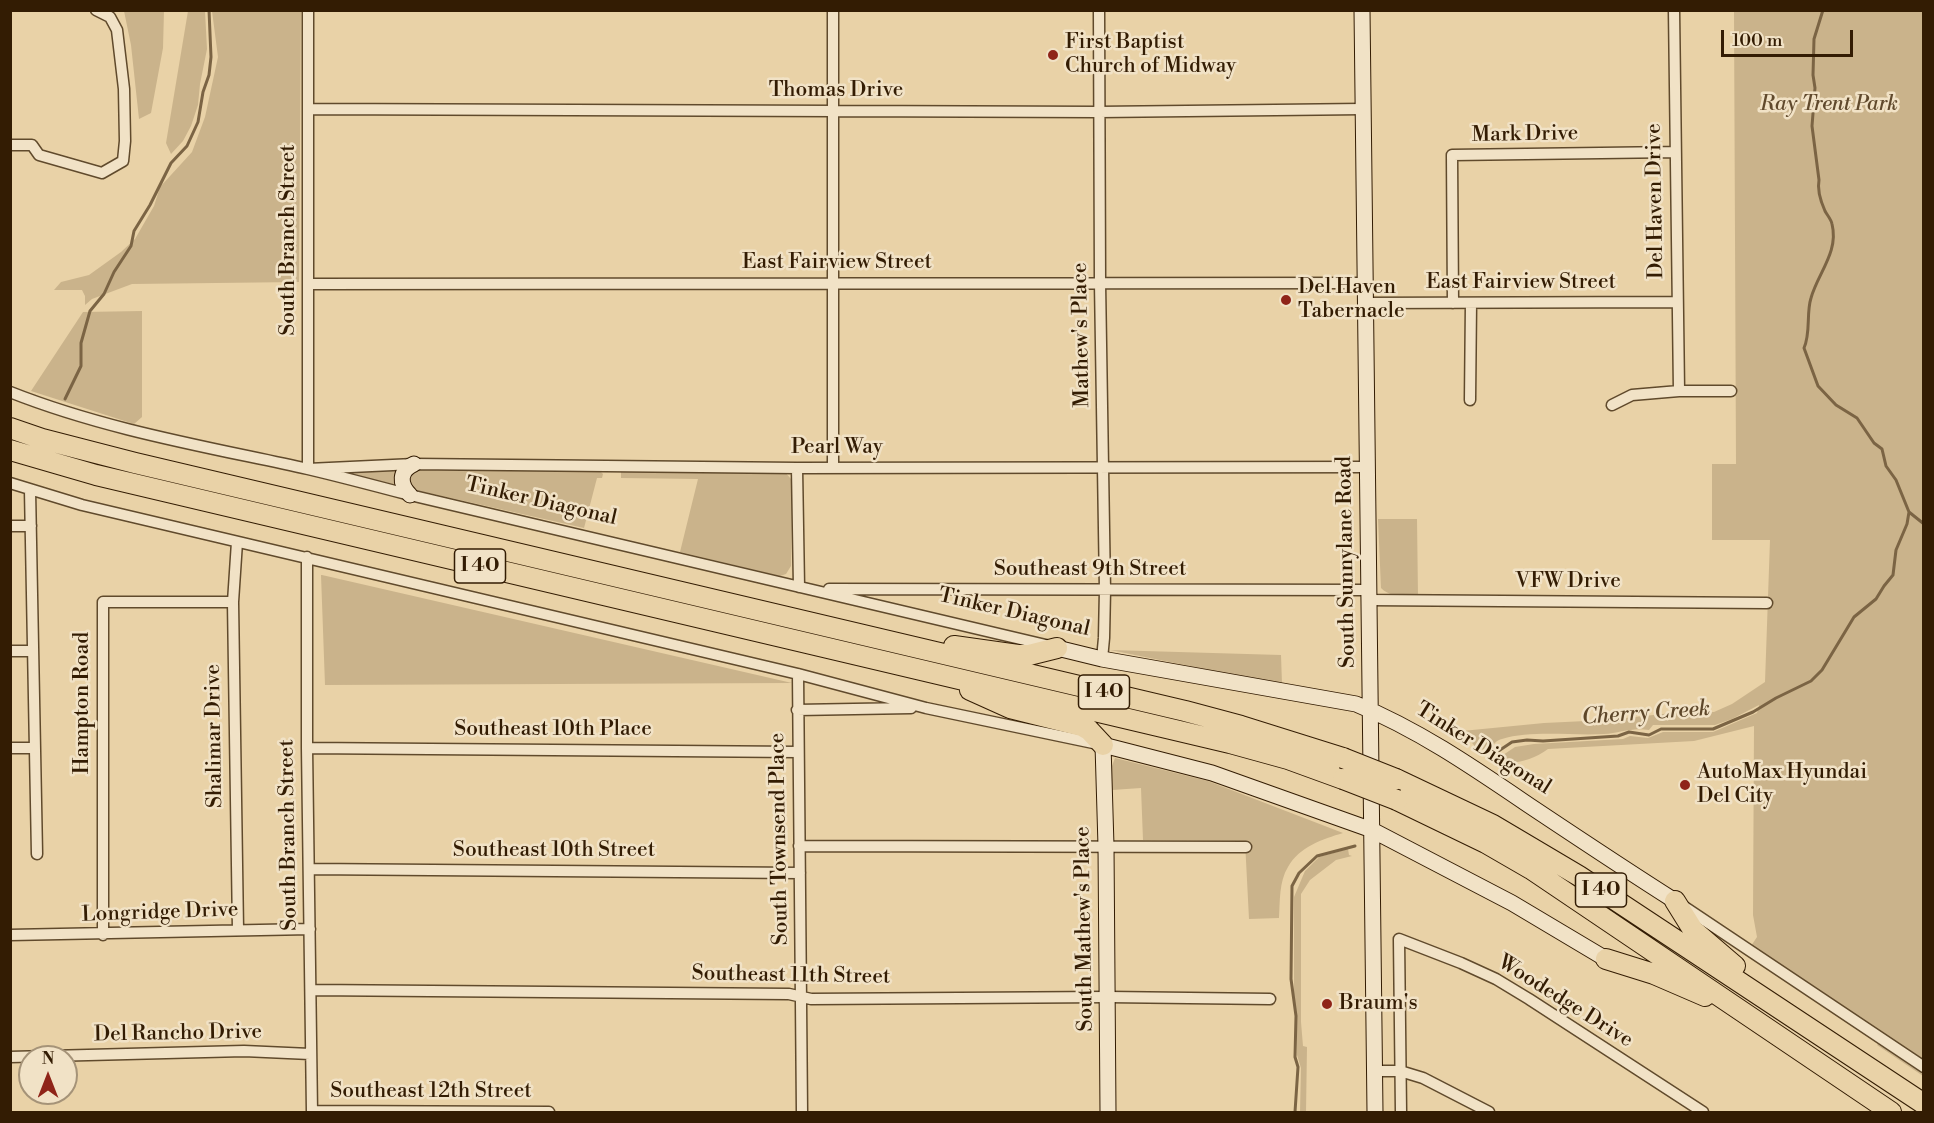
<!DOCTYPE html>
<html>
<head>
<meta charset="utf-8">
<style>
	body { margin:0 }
	#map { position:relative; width:1934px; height:1123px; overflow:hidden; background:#e9d2a7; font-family:"Libre Bodoni",serif }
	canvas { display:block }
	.frame { position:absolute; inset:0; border:12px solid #331c03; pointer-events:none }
	.north { position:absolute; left:18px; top:1045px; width:60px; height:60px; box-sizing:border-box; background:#f1e2c6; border:2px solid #a59378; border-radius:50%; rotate:0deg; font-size:16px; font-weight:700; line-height:24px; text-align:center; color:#331c03 }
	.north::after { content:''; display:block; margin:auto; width:21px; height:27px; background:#8f2418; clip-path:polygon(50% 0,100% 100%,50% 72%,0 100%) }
	.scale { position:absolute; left:1721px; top:30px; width:132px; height:27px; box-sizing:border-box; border:3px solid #331c03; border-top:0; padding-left:8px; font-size:18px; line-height:21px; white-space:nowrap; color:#331c03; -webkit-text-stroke:4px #f1e2c6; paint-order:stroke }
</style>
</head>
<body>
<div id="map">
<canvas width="1934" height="1123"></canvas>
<div class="frame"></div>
<div class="north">N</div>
<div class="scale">100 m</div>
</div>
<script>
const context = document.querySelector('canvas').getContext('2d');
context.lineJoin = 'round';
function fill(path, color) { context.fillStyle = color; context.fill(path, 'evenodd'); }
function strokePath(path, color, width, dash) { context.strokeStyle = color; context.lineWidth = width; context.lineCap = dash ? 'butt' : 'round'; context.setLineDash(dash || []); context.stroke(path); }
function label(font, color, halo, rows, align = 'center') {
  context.font = font + ' "Libre Bodoni",serif'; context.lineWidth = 5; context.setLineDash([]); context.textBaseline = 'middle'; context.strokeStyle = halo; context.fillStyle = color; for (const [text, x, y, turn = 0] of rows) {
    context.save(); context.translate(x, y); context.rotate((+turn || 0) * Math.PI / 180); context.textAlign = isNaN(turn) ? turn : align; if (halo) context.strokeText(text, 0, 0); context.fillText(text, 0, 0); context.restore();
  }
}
fill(new Path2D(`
	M124 11H164L163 48 151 113 139 119 131 45Z
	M188 11H205L207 49 200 84 198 105 191 126 183 141 171 154 166 143Z
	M212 11H301L299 282 132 284 92 299 85 305V296L82 290H54L61 282 89 275 121 252 135 239 154 206 160 187 192 152 205 117 218 57Z
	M1734 11H1923V1076L1877 1045 1884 1035 1751 946 1757 937 1753 915 1754 726 1694 741 1548 749C1534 759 1517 765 1499 762L1497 759 1515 747 1534 744 1623 739 1630 736 1648 738 1663 732H1713L1757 713 1759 705 1732 719 1715 725H1653L1649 730C1633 727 1619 733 1604 734 1573 736 1531 730 1502 739 1491 742 1496 749 1478 750L1462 731 1544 723 1607 720 1672 713 1714 712 1732 704 1765 682 1770 540H1712V464H1736Z
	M142 311V417L134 424 31 391 83 312Z
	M419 470 600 471 603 474 602 478H597L584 528 411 489 408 475Z
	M337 471H398L397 485Z
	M621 471H784L791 479 792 484 791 566 786 574 780 576 680 552 698 479 621 478Z
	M1378 519H1417L1418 596C1405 596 1391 598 1381 588Z
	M321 575H322L792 683 325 685Z
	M1110 650 1281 655 1282 684H1279Z
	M1115 758 1208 781 1343 833C1323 839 1299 847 1288 867 1279 881 1280 902 1279 918L1249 919 1245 841 1143 840 1141 788 1112 790V766Z
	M1348 849 1349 855 1352 856 1336 860 1310 880 1301 894V1022L1303 1046 1307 1047 1306 1112H1300L1301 1068 1297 1055V1016L1294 996V897L1305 871 1319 857Z`), '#cab38b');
strokePath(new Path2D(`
	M65 399 81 366V343L90 311 104 294 114 272 131 246 134 231 150 205 171 163 187 146 198 122 203 92 209 75 211 57 209 10
	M1909 512 1924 524
	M1488 758 1512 742 1527 740 1543 741 1618 736 1629 732 1649 735 1661 729H1713L1753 712 1776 698 1811 681 1822 670 1854 617 1876 599 1884 586 1893 575 1896 550 1907 524 1909 512 1896 480 1886 466 1882 449 1874 443 1857 418 1836 405 1818 386 1804 348C1811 332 1806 314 1811 298 1818 273 1839 252 1832 224 1831 219 1827 215 1825 211 1821 202 1817 190 1819 180L1812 126 1815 88 1813 75 1814 39 1823 10
	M1295 1112 1298 1067 1295 1057 1296 1016 1291 979 1292 886 1299 873 1317 856 1355 846`), '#7b6444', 3);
const street = new Path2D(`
	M308 10V469L414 464 797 468 1367 467
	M833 10V467
	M1099 10 1100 283 1105 590 1104 638 1102 659
	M1674 10 1679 391
	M309 109 1099 112 1363 109
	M10 145H32L39 155 102 173 123 161 125 141 124 89 117 30 110 17 96 10
	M309 284 1365 283
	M1365 303 1677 302
	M1453 303 1452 155 1675 152
	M10 392C106 430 208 447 308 469 342 477 376 486 410 495L1050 646
	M1470 400 1471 303
	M1612 405 1632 395 1679 391H1731
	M797 468 799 587
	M10 483 82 505 798 674 926 708 1098 744
	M30 490 37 854
	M10 526H31
	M237 542 233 602 238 930
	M307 557V748L312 1112
	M829 589 1369 590
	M1369 600 1767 603
	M10 651H33
	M798 674 802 1112
	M797 710 911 708
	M10 748H35
	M307 748 798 752
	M799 846 1246 847
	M309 869 800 873
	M1683 906 1924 1067
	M10 935 310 929
	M103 935V602H233
	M311 990 789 994 811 999 1108 997 1270 999
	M10 1057 244 1051 310 1054
	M1374 1071H1400L1423 1078 1489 1112
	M312 1111 549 1112
	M1401 1112 1399 939 1461 963 1496 979 1529 999 1703 1112`);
const secondary = new Path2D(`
	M1362 10 1375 1112
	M410 495C399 484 399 471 414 464
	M1057 648 1102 659 1356 704C1419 730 1474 768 1530 806 1578 838 1626 870 1675 901
	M1108 1112 1106 846 1103 745 1212 773 1372 830 1512 903 1606 959`);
const highway = new Path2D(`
	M10 428 42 439 135 463 1185 711 1241 726 1343 758
	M10 450 96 475 1230 743 1288 759 1343 779
	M954 646 1018 655H1029L1057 648
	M970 690 1010 708 1082 726 1089 730 1103 745
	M1396 779 1493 825 1579 876 1924 1104
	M1397 800 1486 843 1531 869 1891 1112
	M1675 901 1693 930 1735 966
	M1606 959 1654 974 1705 996`);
strokePath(street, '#604a2c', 13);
strokePath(secondary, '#331c03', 17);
strokePath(highway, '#331c03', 22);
strokePath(street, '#f1e2c6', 10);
strokePath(secondary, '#f1e2c6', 15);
strokePath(highway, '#e9d2a7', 20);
const highwayBridge = new Path2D(`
	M1343 758 1396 779
	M1343 779 1397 800`);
strokePath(highwayBridge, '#331c03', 22, []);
strokePath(highwayBridge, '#e9d2a7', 20);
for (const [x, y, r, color] of [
	[1053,55,6,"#8f2418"],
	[1286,300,6,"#8f2418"],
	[1685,785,6,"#8f2418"],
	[1327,1004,6,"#8f2418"]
]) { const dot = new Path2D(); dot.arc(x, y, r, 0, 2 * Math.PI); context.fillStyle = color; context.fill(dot); strokePath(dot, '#f1e2c6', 2); }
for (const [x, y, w] of [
	[480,566,51],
	[1104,692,51],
	[1601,890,51]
]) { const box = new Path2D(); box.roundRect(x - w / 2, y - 17, w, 34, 4.5); context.fillStyle = '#f1e2c6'; context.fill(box); strokePath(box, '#331c03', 1.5); }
label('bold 20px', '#331c03', null, [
	["I 40",480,566],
	["I 40",1104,692],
	["I 40",1601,890]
]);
label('21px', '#331c03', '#f1e2c6', [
	["First Baptist",1065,43],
	["Church of Midway",1065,67],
	["Del Haven",1298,288],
	["Tabernacle",1298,312],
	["AutoMax Hyundai",1697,773],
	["Del City",1697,797],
	["Braum's",1339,1004]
], 'left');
label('21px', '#331c03', '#f1e2c6', [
	["Thomas Drive",836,91],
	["Mark Drive",1525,135,-1],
	["Del Haven Drive",1656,201,-91],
	["South Branch Street",289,240,-90],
	["East Fairview Street",837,263],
	["East Fairview Street",1521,283],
	["Mathew's Place",1082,335,-91],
	["Pearl Way",837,448],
	["Tinker Diagonal",541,502,13],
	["South Sunnylane Road",1347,562,-91],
	["Southeast 9th Street",1090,570],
	["VFW Drive",1568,582],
	["Tinker Diagonal",1014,613,13],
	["Hampton Road",83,703,-90],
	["Southeast 10th Place",553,730],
	["Shalimar Drive",215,736,-91],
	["Tinker Diagonal",1483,749,32],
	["South Branch Street",289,835,-91],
	["South Townsend Place",780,839,-91],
	["Southeast 10th Street",554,851],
	["Longridge Drive",160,913,-2],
	["South Mathew's Place",1085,929,-91],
	["Southeast 11th Street",791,976,1],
	["Woodedge Drive",1565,1002,32],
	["Del Rancho Drive",178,1034,-1],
	["Southeast 12th Street",431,1092]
]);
label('italic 21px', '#60492c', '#f1e2c6', [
	["Ray Trent Park",1829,105]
]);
label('italic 22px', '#5d4629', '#f1e2c6', [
	["Cherry Creek",1646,714,-4]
]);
</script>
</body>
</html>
